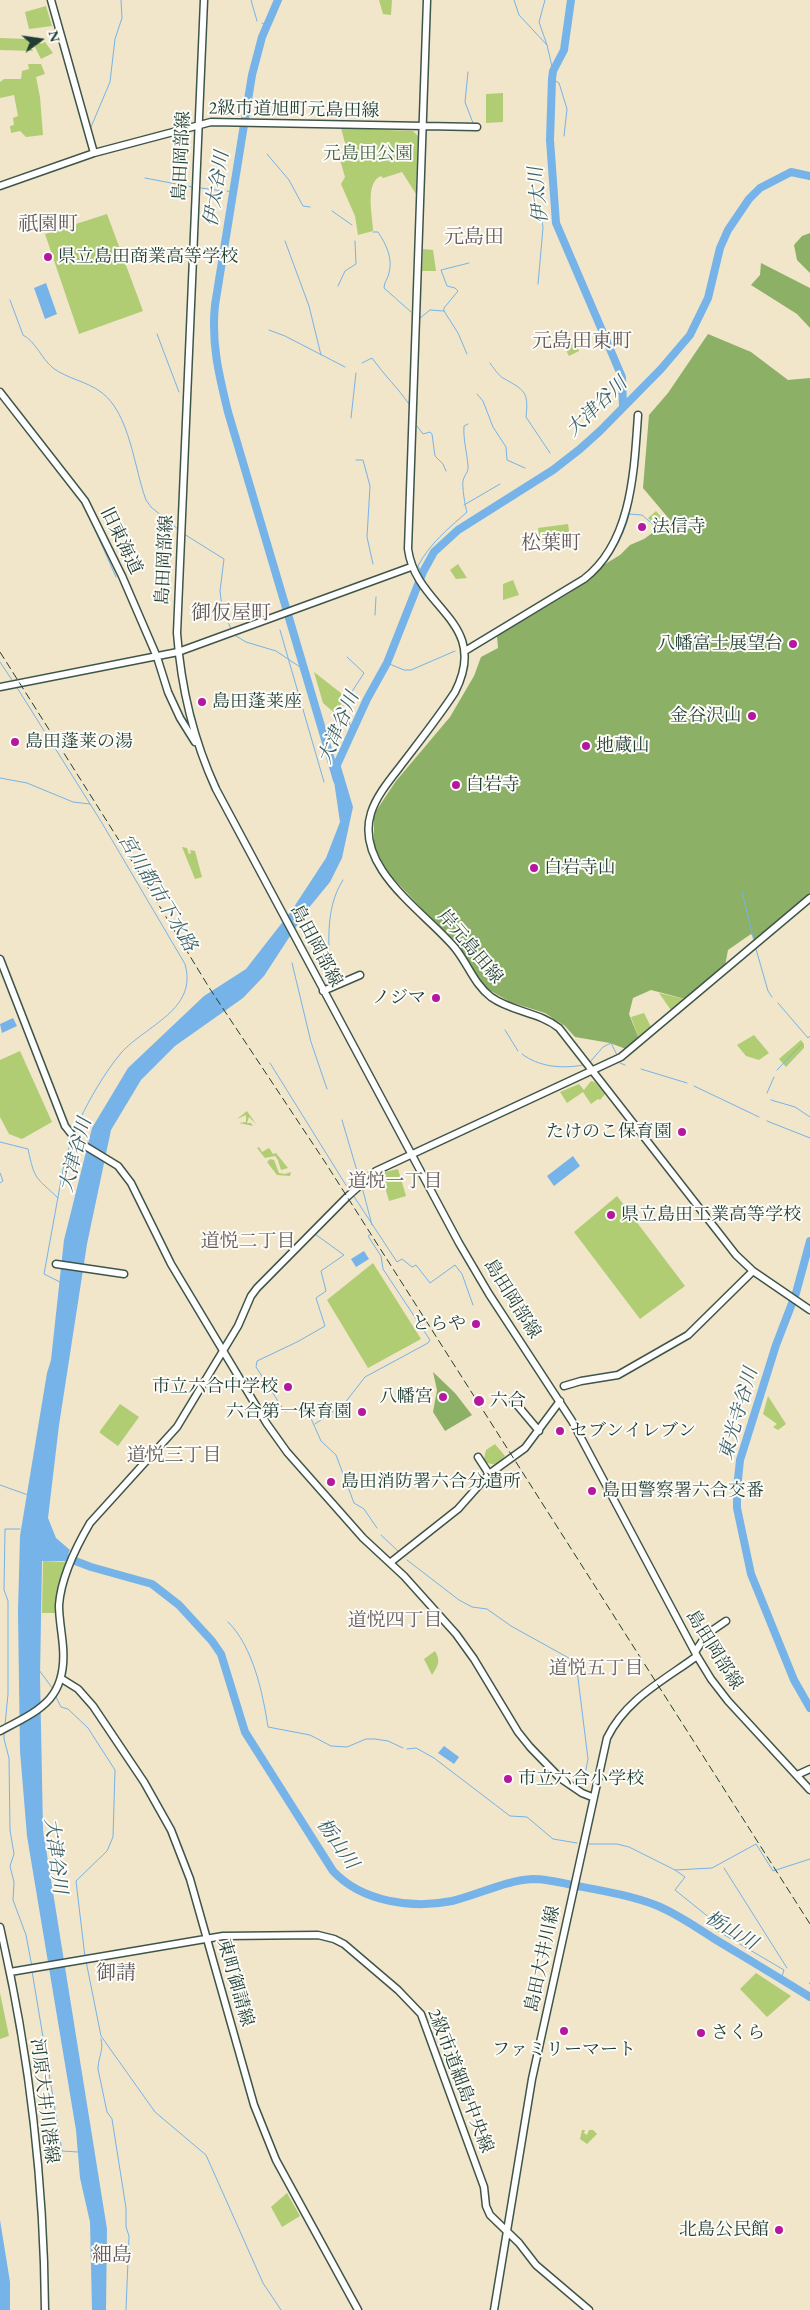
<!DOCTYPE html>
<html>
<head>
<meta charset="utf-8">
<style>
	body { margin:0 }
	#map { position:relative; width:810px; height:2310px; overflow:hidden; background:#f1e5ca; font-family:"EB Garamond",serif }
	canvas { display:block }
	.north { position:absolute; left:15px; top:15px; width:50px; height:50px; -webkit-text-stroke:4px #fdfcf7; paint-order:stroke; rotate:76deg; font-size:14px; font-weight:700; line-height:20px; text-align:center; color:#1f3d34 }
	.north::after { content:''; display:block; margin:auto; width:18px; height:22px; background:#1f3d34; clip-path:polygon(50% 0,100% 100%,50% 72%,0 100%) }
</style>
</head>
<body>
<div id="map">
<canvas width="810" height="2310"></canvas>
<div class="north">N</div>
</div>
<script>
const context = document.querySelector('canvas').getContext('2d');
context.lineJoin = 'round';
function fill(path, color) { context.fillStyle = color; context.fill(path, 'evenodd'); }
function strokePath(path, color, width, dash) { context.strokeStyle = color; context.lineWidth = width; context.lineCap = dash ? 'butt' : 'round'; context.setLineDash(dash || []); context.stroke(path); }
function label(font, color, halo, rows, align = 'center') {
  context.font = font + ' "EB Garamond","Noto Serif JP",serif'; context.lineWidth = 4; context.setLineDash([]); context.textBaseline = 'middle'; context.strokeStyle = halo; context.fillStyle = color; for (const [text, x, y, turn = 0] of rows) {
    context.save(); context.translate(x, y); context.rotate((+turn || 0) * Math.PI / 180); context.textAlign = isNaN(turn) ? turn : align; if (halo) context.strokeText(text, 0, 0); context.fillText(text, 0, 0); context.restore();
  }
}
fill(new Path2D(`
	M379 0H392L391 15 383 14Z
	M46 6 52 26 29 29 25 12Z
	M38 37 41 44 45 42 53 53 41 59 32 41Z
	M0 38 27 39 33 51 0 50Z
	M28 64H41L45 74 36 77 40 97 43 135 26 137 20 131 11 133 10 126 14 125 13 118 18 116 14 95 0 98V82L4 79H21L22 71 29 69Z
	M503 93V122L486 123V94Z
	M341 128 413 131 418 136 416 194 402 172 383 178 381 176C364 183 373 216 373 231L358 235 355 216 341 184 345 177 340 160 345 143Z
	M107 214 143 311 79 334 45 234Z
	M423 249 433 250 436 271H422Z
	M574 339 579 351 569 356 563 344Z
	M656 511 664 520 656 527 648 518Z
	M568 524 570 537 540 542 538 528Z
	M458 564 467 578 456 579 450 570Z
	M513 580 519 595 503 600V584Z
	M314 672 346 697 340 706 339 717 323 703Z
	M182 847 187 848 189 854 191 853 190 850 195 851 202 877 195 879Z
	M659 993 689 1000 673 1013Z
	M644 1013 652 1029 639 1039 631 1017Z
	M754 1035 769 1053 759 1060 746 1056 737 1045Z
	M801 1040 804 1044V1048L786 1067 779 1059Z
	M20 1051 52 1122 22 1139 9 1134 0 1117V1060Z
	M591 1081 595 1082 605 1094 600 1100 598 1099 591 1104 583 1092 567 1103 560 1092 579 1084 584 1090Z
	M247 1111 256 1124 249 1117 247 1123H251L253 1126 239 1123 246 1122V1115L237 1119Z
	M259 1147 262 1152 269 1148 273 1154 276 1153 288 1168 281 1170 278 1160 275 1156 265 1158 257 1148Z
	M270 1159 274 1160 279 1173 285 1174 291 1172 290 1176 277 1175 267 1162Z
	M398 1169 406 1196 389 1201 381 1173Z
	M617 1196 685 1286 640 1319 574 1232Z
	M373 1263 421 1339 368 1368 327 1300Z
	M768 1396 786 1424 778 1430 773 1427 777 1424 763 1414Z
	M120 1404 139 1417 118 1446 100 1433V1431Z
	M495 1444 505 1456 496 1465 487 1463 484 1459 486 1450Z
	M43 1561 67 1562 56 1613H42Z
	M435 1651C441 1661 438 1666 432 1675L424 1659Z
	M756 1973 791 1996 767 2017 740 1989Z
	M0 1993 9 2036 0 2039Z
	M582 2130H585L584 2133 587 2135 589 2130H593L597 2134 587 2144 580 2139Z
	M287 2193 300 2216 282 2227 271 2207Z`), '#b0cd74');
fill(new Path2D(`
	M810 233V273L797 260 794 245 802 236Z
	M761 263 810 288V328L797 314 751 285 760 275Z
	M708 334 751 352 788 380 810 378V896L756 942 751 934 728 950 725 966 689 1000 651 990 633 998 629 1014 639 1039 626 1049 610 1043 575 1037 565 1026 545 1013 510 1002 484 987 447 935 388 873 374 846V814L396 781 450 717 474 676 481 657 498 648 497 636 571 592 602 566 620 555 630 545 644 539 670 520 643 488 649 415 668 393Z
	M433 1372 455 1393 472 1415 445 1431 433 1412 437 1390Z`), '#8cb066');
fill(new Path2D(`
	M46 283 57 314 45 319 34 288Z
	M339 760 353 807 342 858 330 882 307 910 264 976 243 998 175 1046 141 1080 111 1130 87 1244 59 1425 48 1518 56 1538 70 1550 65 1561H42L40 1676 43 1830 107 2229 106 2310H92L90 2222 80 2178 76 2130 27 1836 20 1751 18 1612 20 1536 47 1373 51 1360 64 1240 92 1128 128 1068 204 996 246 969 292 910 326 858 340 822 334 781V771Z
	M13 1018 17 1026 2 1033 0 1024Z
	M573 1156 580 1166 554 1186 547 1176Z
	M364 1251 369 1259 356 1267 351 1259Z
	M444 1746 459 1757 454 1764 438 1753Z
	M0 2220 10 2282V2310H0Z`), '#75b3e8');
strokePath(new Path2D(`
	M251 0 257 21
	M514 0 519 15 547 45 553 71
	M545 0 539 22 547 45
	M262 23 267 25
	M468 72 465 102 473 123
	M552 79 559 83 567 109 564 136
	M91 127 110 82 115 39 122 18 121 0
	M267 154 289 180 303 206 310 207
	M145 178 192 187
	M201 188 223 191
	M227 191 232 192
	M332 211 352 225
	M373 232H378C386 244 393 258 389 273 388 279 384 282 384 288L411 312
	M285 241 309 306 321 355
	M538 284 543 228 541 211
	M338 286 345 271 356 264 355 241
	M10 300 23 335C36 342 41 358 53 368 68 379 86 381 101 392 130 413 134 468 146 500L151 507 179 530
	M444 311V308L458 291 455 288 447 286 441 270 469 263
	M420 318 430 310 444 311 458 333 467 354
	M269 330 285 336 345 367
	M157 334 179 392
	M362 363 372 358C384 375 398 388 409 404
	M490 363C493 367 498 375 503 378 524 390 529 391 526 417L550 453
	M477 394 483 401 493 427 506 447 507 460 525 468
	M351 418 356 373
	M417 426 423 434 430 432 432 434 435 456 443 464 446 471
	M356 460H363L370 486 367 537 373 564
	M464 505 500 484
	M92 523 116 577
	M184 534 224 559 220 591 222 607 231 629
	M422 574 418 566C430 543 448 529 467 512 465 507 462 486 463 481 464 475 469 472 468 466 467 452 463 440 464 426L468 424
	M591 575C607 569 626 531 629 514L642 515 656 527
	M375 615 376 597
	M280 630 324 782
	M236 636 246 642 276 651 303 669
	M347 657 364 673 342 707 353 731
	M0 662 14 683
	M387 663 404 670H411L455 651
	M16 686 102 823 185 964C198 1010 146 1025 121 1053 102 1076 86 1105 74 1132
	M0 778 27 783 73 802 90 804
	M742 892 754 941
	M756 949 768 991 772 997
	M292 963 311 1042 327 1089
	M330 985C330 949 323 911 343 880
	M778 1003 808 1038 810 1036
	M505 1030 518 1051
	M522 1054C539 1067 562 1069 583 1065
	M590 1062 603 1047 611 1043 617 1055
	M270 1063 349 1190
	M620 1063 625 1065
	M641 1069 687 1083
	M777 1070 802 1044
	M694 1086 759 1117
	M767 1093 774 1077
	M771 1100 795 1107 810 1117
	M342 1120 360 1181
	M767 1121 810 1138
	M0 1142 28 1149C35 1181 35 1176 58 1198
	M0 1173 3 1181 0 1183
	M362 1187 372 1225
	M353 1195 397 1262 402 1259 412 1267 416 1265 430 1283 455 1265 462 1274 473 1305
	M315 1234 344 1255 321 1271 326 1291 316 1298 325 1326 297 1342 257 1361 256 1367 285 1412 305 1405 321 1441 336 1455 354 1503 364 1509 377 1528
	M62 1283 44 1274 64 1164 72 1138
	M315 1424 344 1404 365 1377 428 1343 430 1340 383 1269 381 1256 368 1236 370 1235
	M0 1485 28 1495
	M381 1535 398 1551
	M407 1560 459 1600 472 1607 487 1609 511 1626 576 1662 588 1759 583 1785
	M228 1622C253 1646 263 1694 268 1727L310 1735 331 1746 347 1747 366 1739H375L388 1741 403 1748
	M39 1670 53 1689
	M55 1695 61 1707 68 1709 88 1728 115 1770 113 1837 107 1851 76 1881 85 1957
	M5 1725 8 1694V1601L4 1590 5 1529H20
	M4 1731V1739L9 1758 10 1830 14 1854 10 1866 14 1882 13 1900 26 1935 32 1967
	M407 1749 416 1748 434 1758 510 1816 527 1817 553 1839 577 1843
	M589 1844H617L629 1847 675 1870 712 1868 756 1844 773 1871 810 1859
	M724 1868 787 1968
	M675 1870 685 1877 675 1890 716 1923
	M716 1930 784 1970 781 1979
	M86 1961 101 2036 155 2112 206 2155 263 2283 281 2310
	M32 1971 62 2151 78 2152
	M809 1983 810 1984
	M101 2039C104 2050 98 2058 98 2069L107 2112 112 2119 126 2208V2227L129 2236 126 2310`), '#75b3e8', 1);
strokePath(new Path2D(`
	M278 0 262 37 252 75 215 305C211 343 219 375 228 412L337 780
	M571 0 564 50 553 71 552 79 550 140 556 223 622 377 623 407
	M335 769 367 699 387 663 423 572 434 552 458 530 553 470 580 449 600 431 661 369 690 335 708 298 720 248 728 230 749 199 760 188 791 172 810 176
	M810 1241 796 1293 776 1345 740 1460 737 1489V1508L751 1574 794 1680 810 1708
	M57 1554 91 1567 152 1584 179 1605 212 1641 221 1654 245 1732 333 1871C362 1902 412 1909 452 1901 478 1895 506 1880 533 1879 547 1879 563 1883 577 1886 604 1891 633 1896 658 1906 677 1914 696 1927 713 1938 746 1958 778 1977 810 1997`), '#75b3e8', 8);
const secondary = new Path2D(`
	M51 0 94 153
	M204 0 177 633C181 688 193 739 216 789L459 1243 489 1294 572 1421 697 1656 711 1679 728 1701 810 1790
	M427 0 408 549C416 609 491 621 455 692 438 718 418 743 399 768 388 782 376 797 371 813 354 868 425 912 455 948 468 964 474 984 491 997 512 1012 539 1012 559 1028L736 1255 753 1271 810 1310
	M0 186 94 153 211 122 477 127
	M0 392 85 501 122 576 157 657 168 692 180 718 195 742
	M465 651 584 579C632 542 634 471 638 415
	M0 687 178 652 411 567
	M0 959 65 1126 77 1141 118 1166 131 1183 171 1264 267 1424 287 1452 363 1538 404 1576 456 1634 474 1659 518 1732 530 1747 560 1778 582 1793 592 1797
	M323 991 360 975
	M56 1264 124 1274
	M564 1386 581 1381 618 1375 688 1335 753 1271
	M513 1400 539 1431
	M478 1457 489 1474
	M391 1562 458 1509 489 1474 525 1448 560 1401
	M695 1652 707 1634 726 1621
	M62 1679 78 1689 93 1706 144 1782 171 1830 190 1879 254 2105 276 2160 358 2310
	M0 1731C40 1710 67 1699 63 1647 62 1633 59 1619 59 1605 61 1577 76 1547 90 1523L177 1427 238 1326 251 1296 257 1288 347 1197 376 1171 621 1057 810 898
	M797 1775 810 1769
	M0 1927C29 2052 44 2182 45 2310
	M10 1972 223 1936 318 1935 334 1939 344 1944 398 1990 421 2014 484 2187 486 2206 490 2215 519 2243 536 2265 589 2310
	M494 2310 532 2079 607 1738C626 1699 663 1681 697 1656`);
strokePath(secondary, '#3e564a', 9);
strokePath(secondary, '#fff', 6);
strokePath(new Path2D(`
	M0 652 127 853 210 989 325 1162 810 1924`), '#1f3d34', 1, [8, 4]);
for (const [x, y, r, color] of [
	[48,257,5,"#b5179e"],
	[642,527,5,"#b5179e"],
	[793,644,5,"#b5179e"],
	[202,702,5,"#b5179e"],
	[752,716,5,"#b5179e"],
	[15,742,5,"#b5179e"],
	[586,746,5,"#b5179e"],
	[456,785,5,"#b5179e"],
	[534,868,5,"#b5179e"],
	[436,998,5,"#b5179e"],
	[682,1132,5,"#b5179e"],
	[611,1215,5,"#b5179e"],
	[476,1324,5,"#b5179e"],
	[288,1387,5,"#b5179e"],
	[443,1397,5,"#b5179e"],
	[479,1401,6,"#b5179e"],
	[362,1412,5,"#b5179e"],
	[560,1431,5,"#b5179e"],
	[331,1482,5,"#b5179e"],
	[592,1491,5,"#b5179e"],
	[508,1779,5,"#b5179e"],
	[564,2031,5,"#b5179e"],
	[701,2033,5,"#b5179e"],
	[779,2230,5,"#b5179e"]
]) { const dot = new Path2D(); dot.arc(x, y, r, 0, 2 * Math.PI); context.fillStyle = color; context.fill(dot); strokePath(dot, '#fdfcf7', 2); }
label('18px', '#1f3d34', '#fdfcf7', [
	["2級市道旭町元島田線",294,110,1],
	["島田岡部線",182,156,-87],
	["旧東海道",121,541,64],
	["島田岡部線",165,560,-87],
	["島田岡部線",316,946,62],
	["岸元島田線",470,947,50],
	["島田岡部線",512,1299,58],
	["島田岡部線",714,1650,58],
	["島田大井川線",543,1959,-78],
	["東町御請線",235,1983,74],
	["2級市道細島中央線",460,2081,69],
	["河原大井川港線",44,2101,83]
]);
label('18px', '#436144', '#fdfcf7', [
	["元島田公園",368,154]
]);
label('18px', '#1f3d34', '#fdfcf7', [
	["県立島田商業高等学校",58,257],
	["法信寺",652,527],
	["八幡富士展望台",783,644,"right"],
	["島田蓬莱座",212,702],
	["金谷沢山",742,716,"right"],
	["島田蓬莱の湯",25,742],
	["地蔵山",596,746],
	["白岩寺",466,785],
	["白岩寺山",544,868],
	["ノジマ",426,998,"right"],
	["たけのこ保育園",672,1132,"right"],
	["県立島田工業高等学校",621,1215],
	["とらや",466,1324,"right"],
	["市立六合中学校",278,1387,"right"],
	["八幡宮",433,1397,"right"],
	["六合",490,1401],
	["六合第一保育園",352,1412,"right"],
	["セブンイレブン",570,1431],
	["島田消防署六合分遣所",341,1482],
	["島田警察署六合交番",602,1491],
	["市立六合小学校",518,1779],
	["さくら",711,2033],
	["ファミリーマート",564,2050,"center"],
	["北島公民館",769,2230,"right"]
], 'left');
label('italic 19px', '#39606a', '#fdfcf7', [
	["伊太谷川",217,189,-81],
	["伊太川",539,195,-96],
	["大津谷川",597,407,-44],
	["大津谷川",339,728,-67],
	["宮川都市下水路",157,893,59],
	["大津谷川",76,1155,-75],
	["東光寺谷川",739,1414,-74],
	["栃山川",337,1844,55],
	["大津谷川",55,1856,83],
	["栃山川",731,1931,31]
]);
label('19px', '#62595c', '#fdfcf7', [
	["道悦一丁目",395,1182],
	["道悦二丁目",248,1242],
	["道悦三丁目",174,1456],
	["道悦四丁目",395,1621],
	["道悦五丁目",596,1669]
]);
label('20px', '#62595c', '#fdfcf7', [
	["祇園町",48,225],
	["元島田",474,238],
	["元島田東町",582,342],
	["松葉町",551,544],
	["御仮屋町",231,614],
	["御請",116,1974],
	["細島",112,2256]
]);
</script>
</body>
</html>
